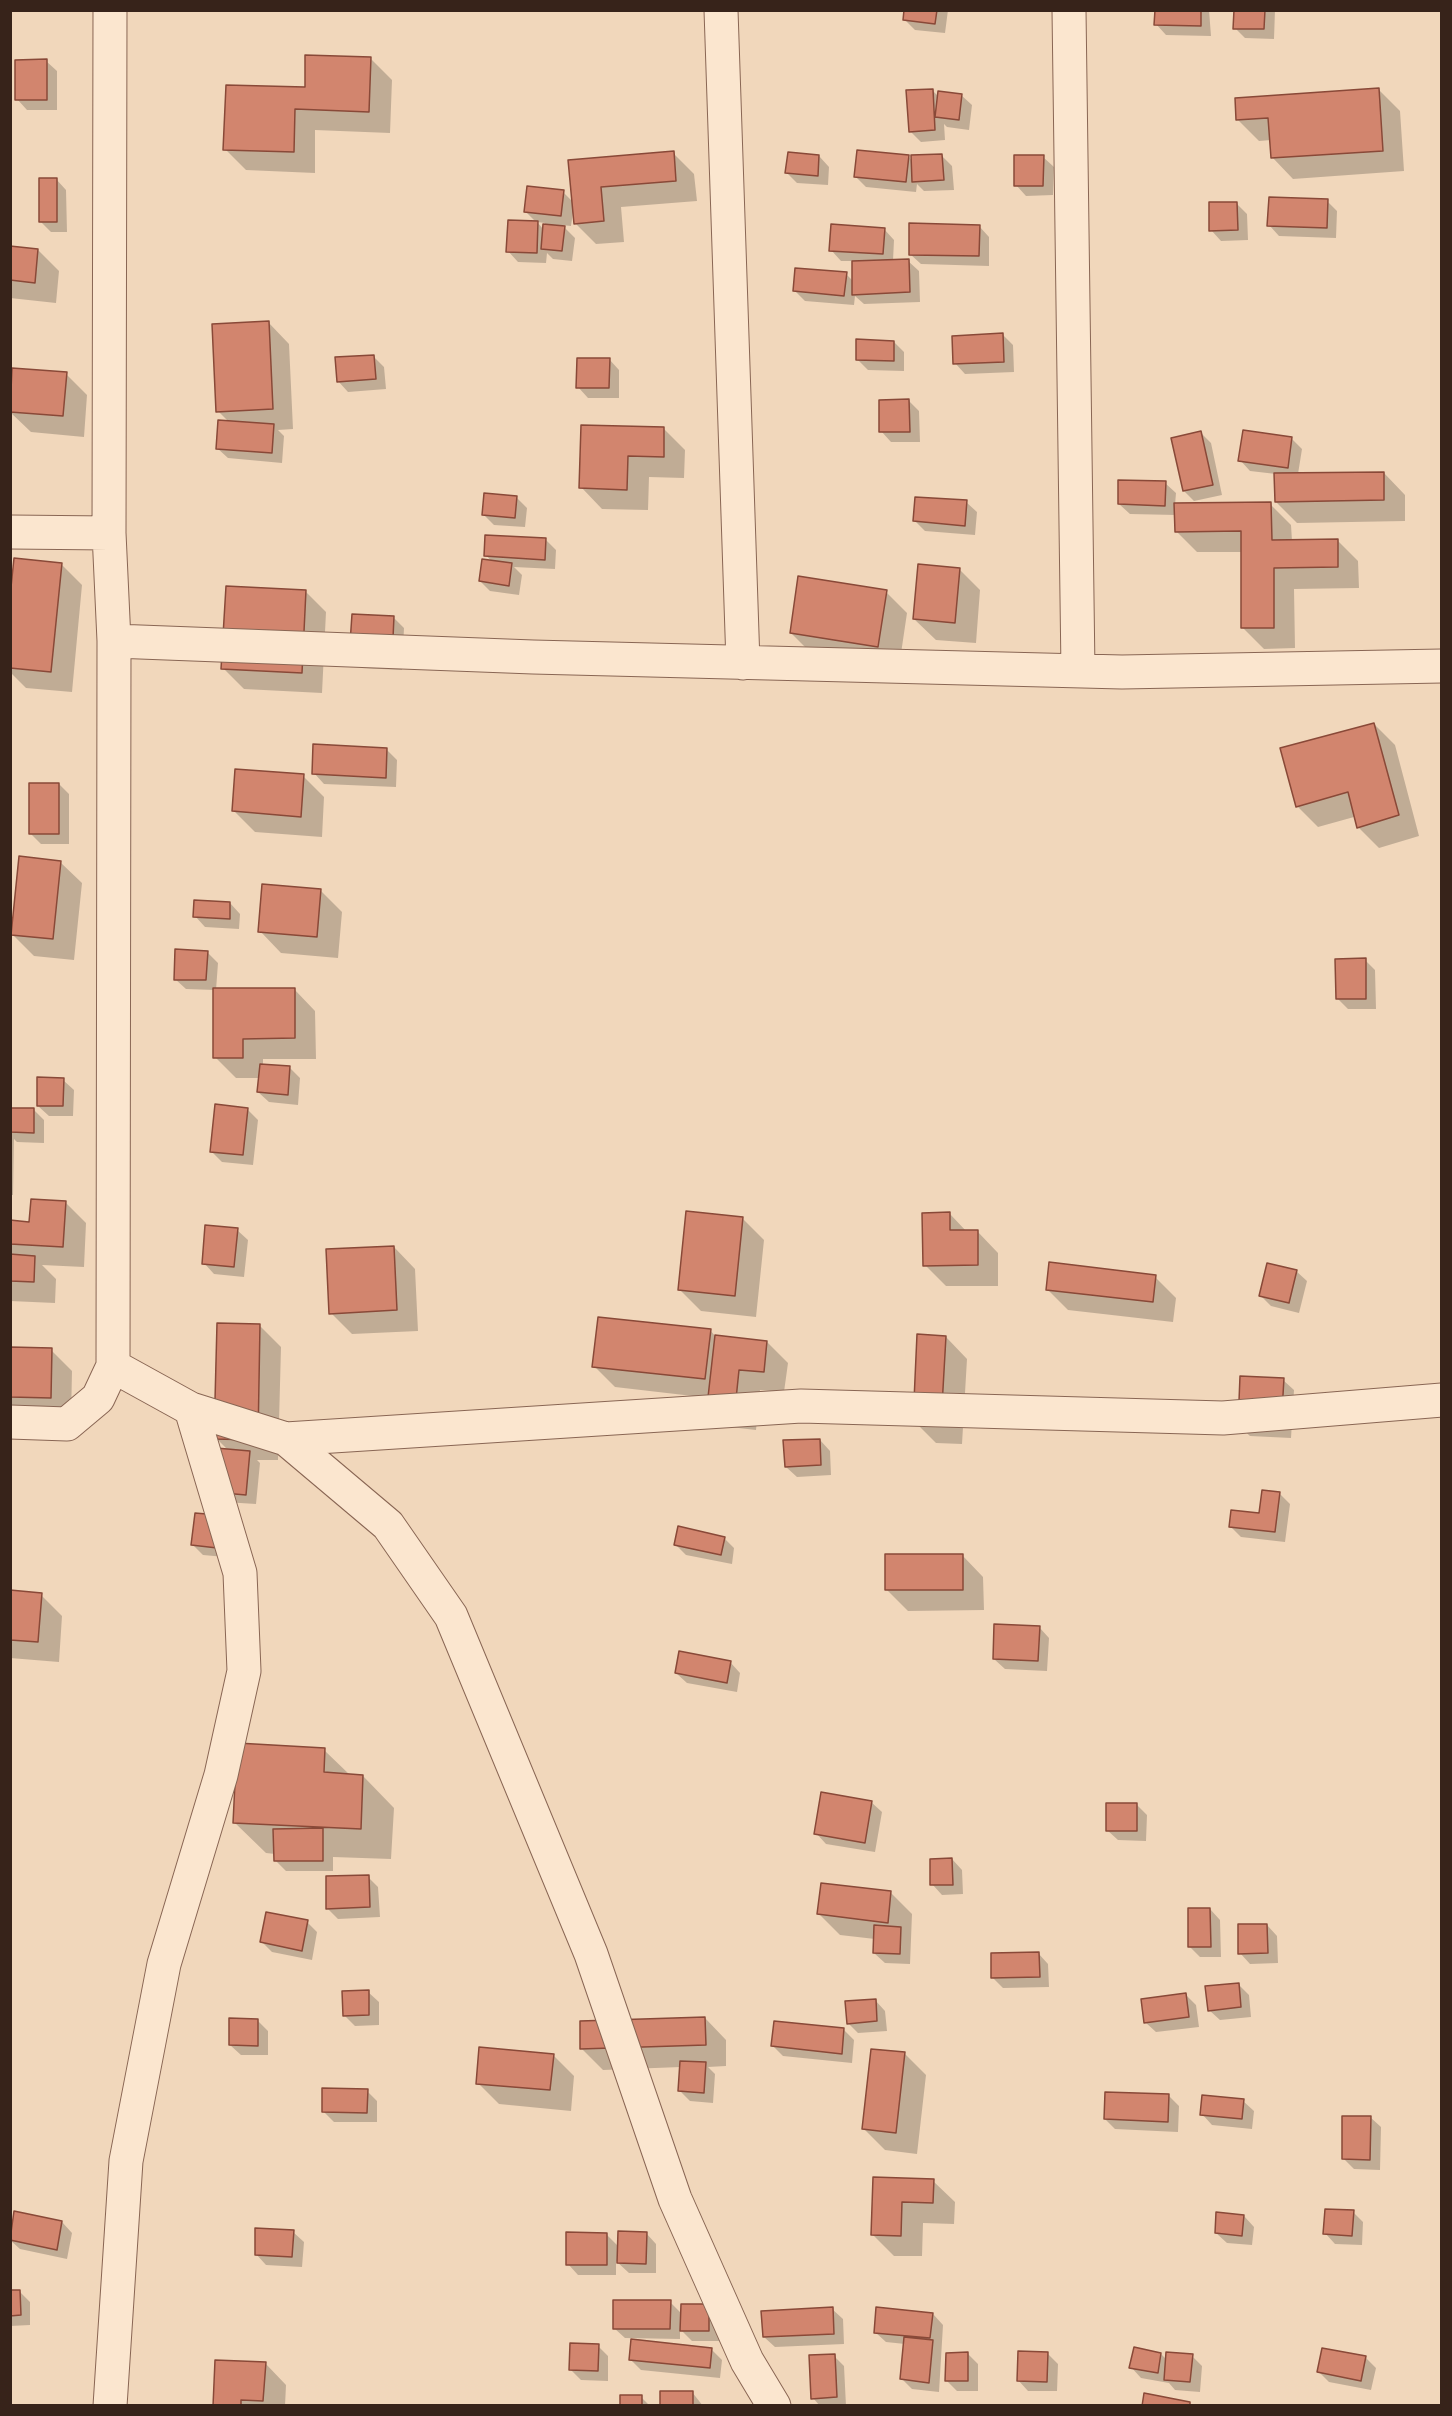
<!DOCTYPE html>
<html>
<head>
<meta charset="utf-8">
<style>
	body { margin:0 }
	#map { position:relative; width:1452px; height:2416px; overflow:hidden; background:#f1d7bb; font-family:"Times New Roman",serif }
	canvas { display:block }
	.frame { position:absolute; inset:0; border:12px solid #37231a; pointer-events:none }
</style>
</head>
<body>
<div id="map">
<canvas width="1452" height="2416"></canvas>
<div class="frame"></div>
</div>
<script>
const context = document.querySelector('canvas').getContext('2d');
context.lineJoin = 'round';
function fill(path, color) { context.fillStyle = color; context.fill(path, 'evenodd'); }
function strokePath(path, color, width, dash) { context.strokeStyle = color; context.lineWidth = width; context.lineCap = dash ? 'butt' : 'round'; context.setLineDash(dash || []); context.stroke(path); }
fill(new Path2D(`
	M905 10H948L945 33 915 30 904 19Z
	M1157 10H1209L1211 36 1166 35 1156 24Z
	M1235 10H1275L1274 39 1245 38 1235 28Z
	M370 58 392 80 390 133 315 130V173L246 170 225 149 306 88Z
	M46 61 57 71V110H27L17 99Z
	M932 90 939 97 961 95 972 105 969 130 947 127 944 124 945 140 921 142 910 131Z
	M1379 90 1400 111 1404 171 1293 179 1272 157 1271 140 1259 141 1238 120Z
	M673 153 694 174 697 201 621 207 624 242 596 244 575 223 573 212 571 226 562 225 575 238 572 261 553 259 547 253 546 263 518 262 508 251 537 223 526 212 563 192 573 202 570 161ZM537 222 545 223 544 230Z
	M819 156 829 167 828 185 797 183 787 173Z
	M942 156 952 166 954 190 924 191 917 184 916 192 866 187 856 177 909 157 912 161Z
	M1043 157 1054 167 1053 195 1026 196 1016 185Z
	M56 179 66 190 67 232H51L41 222Z
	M1327 201 1337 211 1336 238 1279 236 1269 225Z
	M1237 204 1247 214 1248 240 1221 241 1211 230Z
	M979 226 989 237V266L921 264 910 254Z
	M884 229 894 240 893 261H908L919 271 920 302 864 304 855 296 854 305 805 301 795 291 846 274 853 281V261H841L831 250Z
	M10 247 38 250 59 271 56 303 10 298Z
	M268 322 289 344 293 429 278 430 284 436 282 463 228 458 217 448 229 422 218 411Z
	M1003 335 1013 345 1014 372 965 374 955 363Z
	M894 342 904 352V371L868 370 857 359Z
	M373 356 384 367 386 389 348 392 338 381Z
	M609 359 619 370V398H588L578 387Z
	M13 369 66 374 87 395 84 437 31 432 10 412Z
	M909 401 919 411 920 442H891L881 431Z
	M664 429 685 450 684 478 649 477 648 510 602 509 581 487Z
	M1200 432 1211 443 1222 495 1194 501 1184 491Z
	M1291 438 1302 449 1298 474 1384 473 1405 495V521L1297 523 1276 502V474L1250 471 1240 460Z
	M10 461 11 462V531H10Z
	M1165 483 1176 493 1175 505 1270 504 1291 525 1292 541 1337 540 1358 561 1359 588 1294 589 1295 648 1264 649 1243 628 1242 552H1197L1176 531V515L1130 514 1119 504Z
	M517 498 527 508 525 527 494 525 483 514Z
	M966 502 977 512 975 535 925 531 915 521Z
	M545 539 556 550 555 569 514 567 522 575 519 595 490 591 480 581 492 562 486 555Z
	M61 564 82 585 72 692 26 688 10 672V612Z
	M959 569 980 590 976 643 936 640 914 619Z
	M305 591 326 612 322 693 244 689 223 668Z
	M886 592 907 613 899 667 812 654 791 633Z
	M394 618 404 628 402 670 361 668 351 658Z
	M1374 724 1395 745 1419 836 1379 848 1358 827 1354 817 1318 827 1297 806Z
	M386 749 397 760 396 787 324 784 314 773Z
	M303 776 324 797 322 837 255 832 234 811Z
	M59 784 69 794V844H41L31 834Z
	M60 862 82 883 74 960 34 956 12 934Z
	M321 891 342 912 338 958 281 953 260 931Z
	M230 903 240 914 239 929 205 927 195 916Z
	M207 952 218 963 216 990 294 989 315 1011 316 1059H263V1065L290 1068 300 1078 298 1105 269 1102 258 1092 260 1078H236L215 1057V990L186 989 175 979Z
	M1365 960 1375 970 1376 1009H1348L1337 998Z
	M63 1080 74 1090 73 1116H49L38 1106Z
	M10 1109 34 1110 44 1120V1143L17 1142 14 1139 13 1195H10Z
	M247 1109 258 1120 253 1165 222 1162 211 1151Z
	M65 1202 86 1223 84 1267 42 1265 56 1279 55 1303 10 1301V1222L30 1223Z
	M950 1214 967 1232 977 1231 998 1253V1286H946L925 1265Z
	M743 1219 764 1240 756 1317 701 1311 680 1290Z
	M237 1230 248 1240 244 1277 214 1274 204 1263Z
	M394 1247 415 1269 418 1331 352 1334 331 1313Z
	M1296 1271 1307 1281 1299 1313 1271 1306 1261 1296Z
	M1155 1277 1176 1298 1173 1322 1068 1310 1047 1289Z
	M260 1326 281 1347 278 1460H257L260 1463 256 1504 224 1502 228 1450 216 1438Z
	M710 1330 716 1337 767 1342 788 1363 784 1392 760 1390 756 1430 730 1427 710 1398 615 1387 594 1366Z
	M946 1337 967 1359 962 1444 936 1443 915 1422Z
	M10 1348 51 1350 72 1371 71 1419 10 1411Z
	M1283 1380 1294 1390 1291 1438 1250 1436 1239 1426Z
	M820 1440 830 1451 831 1475 797 1477 786 1467Z
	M1279 1493 1290 1504 1285 1542 1241 1537 1230 1526 1260 1514Z
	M229 1518 236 1558 203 1555 193 1545Z
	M724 1538 734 1548 732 1564 686 1555 676 1545Z
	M962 1555 983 1577 984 1610 908 1611 887 1590Z
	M10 1592 41 1595 62 1616 59 1662 10 1658Z
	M1039 1627 1049 1638 1047 1671 1005 1669 994 1659Z
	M730 1662 740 1673 737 1692 687 1683 676 1673Z
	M324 1750 350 1775 363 1776 394 1808 391 1859 333 1857V1871H286L275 1860V1854L266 1853 234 1822Z
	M871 1802 882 1812 875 1852 826 1844 816 1833Z
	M1136 1804 1147 1815 1146 1841 1118 1840 1107 1830Z
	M952 1859 962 1870 963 1894 942 1895 932 1884Z
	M368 1877 378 1887 380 1917 338 1919 328 1909Z
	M891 1893 912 1914 910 1964 885 1963 874 1953 875 1939 840 1935 819 1914Z
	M1210 1909 1220 1920 1221 1957H1200L1190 1947Z
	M307 1922 317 1932 312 1960 272 1952 261 1941Z
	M1267 1925 1277 1936 1278 1963 1250 1964 1240 1953Z
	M1038 1953 1048 1964 1049 1987 1003 1988 992 1977Z
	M1238 1984 1249 1995 1251 2017 1220 2020 1209 2010Z
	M368 1992 379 2002V2025L355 2026 344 2015Z
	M1185 1994 1196 2005 1199 2027 1156 2032 1145 2022Z
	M875 2000 885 2011 887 2031 858 2033 848 2023Z
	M705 2018 726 2040V2066L708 2067 715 2074 713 2103 690 2101 679 2090 681 2067 603 2070 582 2049Z
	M257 2020 268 2031V2055H241L230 2045Z
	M844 2030 854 2040 852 2063 783 2056 772 2045Z
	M905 2054 926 2075 917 2154 885 2150 863 2128Z
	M553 2055 574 2076 571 2111 499 2104 478 2083Z
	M367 2091 377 2101V2122H334L323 2111Z
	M1169 2096 1179 2106 1178 2132 1115 2129 1105 2119Z
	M1243 2101 1254 2111 1252 2129 1212 2125 1202 2114Z
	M1370 2117 1381 2127 1380 2170 1354 2169 1344 2159Z
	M874 2179 933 2181 955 2202 954 2224 923 2223 922 2256H894L872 2234Z
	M10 2194 12 2220 62 2222 72 2233 67 2259 20 2249 10 2240Z
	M1353 2212 1363 2222 1362 2245 1335 2244 1325 2233Z
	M1244 2216 1254 2227 1252 2245 1227 2243 1216 2233Z
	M293 2232 304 2242 302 2267 266 2265 256 2254Z
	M646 2233 656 2244V2273H629L616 2261V2275H578L568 2264 606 2234 619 2247Z
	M10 2291H19L30 2302V2325L10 2326Z
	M670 2302 682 2314 719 2316V2341H692L680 2329V2339L625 2338 614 2328Z
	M832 2309 843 2319 844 2344 775 2347 764 2337Z
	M933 2314 943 2325 939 2392 912 2389 902 2379 905 2344 886 2342 875 2332Z
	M598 2346 608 2356V2381L581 2380 570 2369Z
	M711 2349 722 2360 720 2378 641 2370 631 2360Z
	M968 2354 978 2364V2391H957L947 2381Z
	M1048 2354 1058 2364 1057 2391H1028L1018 2380Z
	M1161 2354 1167 2360 1192 2356 1202 2366 1200 2392 1175 2390 1169 2383 1141 2378 1131 2367Z
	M834 2356 844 2366 846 2406H820L813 2398Z
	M1365 2357 1376 2368 1371 2390 1329 2382 1319 2372Z
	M265 2363 286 2385 285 2406H214Z
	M692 2392 703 2406H662Z
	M641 2397 650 2406H621Z`), '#0003');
const building = new Path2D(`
	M904 10H937L935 24 903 20Z
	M1155 10H1201V26L1154 25Z
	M1234 10H1265L1264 29H1233Z
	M305 55 371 57 369 112 295 109 294 152 223 150 226 85 305 87Z
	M47 59V100H15V60Z
	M1379 88 1383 151 1271 158 1268 118 1236 120 1235 98Z
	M933 89 935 130 909 132 906 90Z
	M938 91 962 94 959 120 935 117Z
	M857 150 909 155 906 182 854 177Z
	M674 151 676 181 601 187 604 221 574 224 568 160Z
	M788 152 819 155 818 176 785 173Z
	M942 154 944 180 912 182 911 155Z
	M1014 155H1044L1043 186H1014Z
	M39 178H57V222H39Z
	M527 186 564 190 561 216 524 212Z
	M1269 197 1328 199 1327 228 1267 226Z
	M1209 202H1237L1238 230 1209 231Z
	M508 220 538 221 537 253 506 252Z
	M909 223 980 225 979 256 909 255Z
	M543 224 565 226 562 251 541 249Z
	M831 224 885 228 883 254 829 251Z
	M10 246 38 249 35 283 10 280Z
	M909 259 910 292 852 295V261Z
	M795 268 847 272 844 296 793 291Z
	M269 321 273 409 216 412 212 324Z
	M1003 333 1004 362 953 364 952 336Z
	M856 339 894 341V361L856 360Z
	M374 355 376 379 337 382 335 357Z
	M577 358H610L609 388H576Z
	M12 368 67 372 63 416 10 412Z
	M909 399 910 432H879V400Z
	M218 420 274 424 272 453 216 449Z
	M581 425 664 427V457L628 456 627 490 579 488Z
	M1243 430 1292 437 1288 468 1238 461Z
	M1201 431 1213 485 1183 491 1171 438Z
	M1384 472V500L1275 502 1274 473Z
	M1118 480 1166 481 1165 506 1118 504Z
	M484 493 517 496 515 518 482 515Z
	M915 497 967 500 965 526 913 521Z
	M1271 502 1272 540 1338 539V567L1274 568V628H1241V531L1175 532 1174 503Z
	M485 535 546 538 545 560 484 556Z
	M14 558 62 563 51 672 10 668V597Z
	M482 559 512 563 509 586 479 581Z
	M918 564 960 568 955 623 913 619Z
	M798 576 887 590 878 647 790 633Z
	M226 586 306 590 302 673 221 669Z
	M352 614 394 616 392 661 349 658Z
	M1374 723 1399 815 1357 828 1348 792 1296 807 1280 748Z
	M313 744 387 748 386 778 312 774Z
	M235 769 304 774 301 817 232 811Z
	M29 783H59V834H29Z
	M19 856 61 861 53 939 11 935Z
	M262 884 321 889 317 937 258 932Z
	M194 900 230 902V919L193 917Z
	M175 949 208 951 206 980H174Z
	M1366 958V999H1336L1335 959Z
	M213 988H295V1038L243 1039V1058H213Z
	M260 1064 290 1066 288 1095 257 1092Z
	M37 1077 64 1078 63 1106H37Z
	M215 1104 248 1108 243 1155 210 1152Z
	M10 1108H34V1133L10 1132Z
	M31 1199 66 1201 63 1247 10 1244V1220L29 1222Z
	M686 1211 743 1217 735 1296 678 1290Z
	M950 1212V1230H978V1265L923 1266 922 1213Z
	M205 1225 238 1228 234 1267 202 1264Z
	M394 1246 397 1310 329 1314 326 1249Z
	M10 1254 35 1256 34 1282 10 1281Z
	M1049 1262 1156 1275 1153 1302 1046 1290Z
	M1267 1263 1297 1270 1289 1303 1259 1296Z
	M598 1317 711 1329 705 1379 592 1367Z
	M217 1323 260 1324 258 1440 214 1439Z
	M917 1334 946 1336 941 1424 913 1423Z
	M715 1335 767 1341 764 1372 739 1370 735 1409 707 1406Z
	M10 1347 52 1348 51 1398 10 1397Z
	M1240 1376 1284 1378 1281 1429 1238 1426Z
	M820 1439 821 1465 785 1467 783 1440Z
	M216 1448 250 1451 246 1495 212 1492Z
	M1262 1490 1280 1492 1275 1532 1229 1527 1231 1510 1259 1513Z
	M195 1513 230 1516 226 1549 191 1545Z
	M678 1526 725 1537 721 1555 674 1545Z
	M885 1554H963V1590H885Z
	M10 1590 42 1593 38 1642 10 1640Z
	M994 1624 1040 1626 1038 1661 993 1659Z
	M679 1651 731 1661 727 1683 675 1673Z
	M237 1743 325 1748 324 1772 363 1775 361 1829 233 1823Z
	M821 1792 872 1801 865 1843 814 1834Z
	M1106 1803H1137V1831H1106Z
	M323 1828V1861H274L273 1829Z
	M952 1858 953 1885H930V1859Z
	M369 1875 370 1907 326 1909V1876Z
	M821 1883 891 1891 888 1923 817 1914Z
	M1188 1908H1210L1211 1947H1188Z
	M266 1912 308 1920 302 1951 260 1942Z
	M1238 1924H1267L1268 1953 1238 1954Z
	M874 1925 901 1927 900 1954 873 1953Z
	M1039 1952 1040 1977 991 1978V1953Z
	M1239 1983 1241 2007 1208 2011 1205 1986Z
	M369 1990V2015L343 2016 342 1991Z
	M1186 1993 1189 2017 1144 2023 1141 1999Z
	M876 1999 877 2021 847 2024 845 2001Z
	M705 2017 706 2045 580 2049V2021Z
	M229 2018 258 2019V2046L229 2045Z
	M774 2021 844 2028 842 2054 771 2046Z
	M479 2047 554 2054 550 2090 476 2084Z
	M871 2049 905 2052 896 2133 862 2129Z
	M680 2061 706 2062 704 2093 678 2091Z
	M322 2088 368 2089 367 2113 322 2112Z
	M1105 2092 1169 2094 1168 2122 1104 2119Z
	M1202 2095 1244 2099 1242 2119 1200 2115Z
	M1342 2116H1371L1370 2160 1342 2159Z
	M873 2177 934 2179 933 2203 902 2202 901 2236 871 2235Z
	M1325 2209 1354 2210 1352 2236 1323 2234Z
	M14 2211 62 2221 57 2250 10 2240Z
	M1216 2212 1244 2215 1242 2236 1215 2233Z
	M255 2228 294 2230 292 2257 255 2255Z
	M618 2231 647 2232 646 2264 617 2263Z
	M566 2232 607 2233V2265H566Z
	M10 2290H20L21 2315 10 2316Z
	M613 2300H671L670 2329H613Z
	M681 2304H709V2331H680Z
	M833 2307 834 2334 763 2337 761 2311Z
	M876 2307 933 2313 930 2338 874 2333Z
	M904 2337 933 2340 929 2383 900 2379Z
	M631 2339 712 2348 710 2368 629 2360Z
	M570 2343 599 2344 598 2371 569 2370Z
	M1134 2347 1161 2353 1158 2373 1129 2368Z
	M1322 2348 1366 2356 1361 2381 1317 2372Z
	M1018 2351 1048 2352 1047 2382 1017 2381Z
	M968 2352V2381H945L946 2353Z
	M1166 2352 1193 2354 1190 2382 1164 2380Z
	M835 2354 837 2397 811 2399 809 2355Z
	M215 2360 266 2362 263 2401 241 2400V2406H213Z
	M660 2391H693V2406H660Z
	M1144 2393 1190 2402V2406H1142Z
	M620 2395H642V2406H620Z`);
fill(building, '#d2856e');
strokePath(building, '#894938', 1.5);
const street = new Path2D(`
	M721 10 743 663
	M1069 10 1078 671
	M10 532 109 533
	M114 641 533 657 1122 672 1442 666
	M113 1366 191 1409 286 1439 388 1525 451 1616 591 1954 675 2199 747 2361 774 2406
	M10 1422 67 1424 98 1398 113 1366 114 641 109 533 110 10
	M286 1439 801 1406 1223 1418 1442 1400
	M110 2406 126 2161 164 1964 221 1775 244 1671 240 1573 191 1409`);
strokePath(street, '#896654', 35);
strokePath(street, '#fbe6cf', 33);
</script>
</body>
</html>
